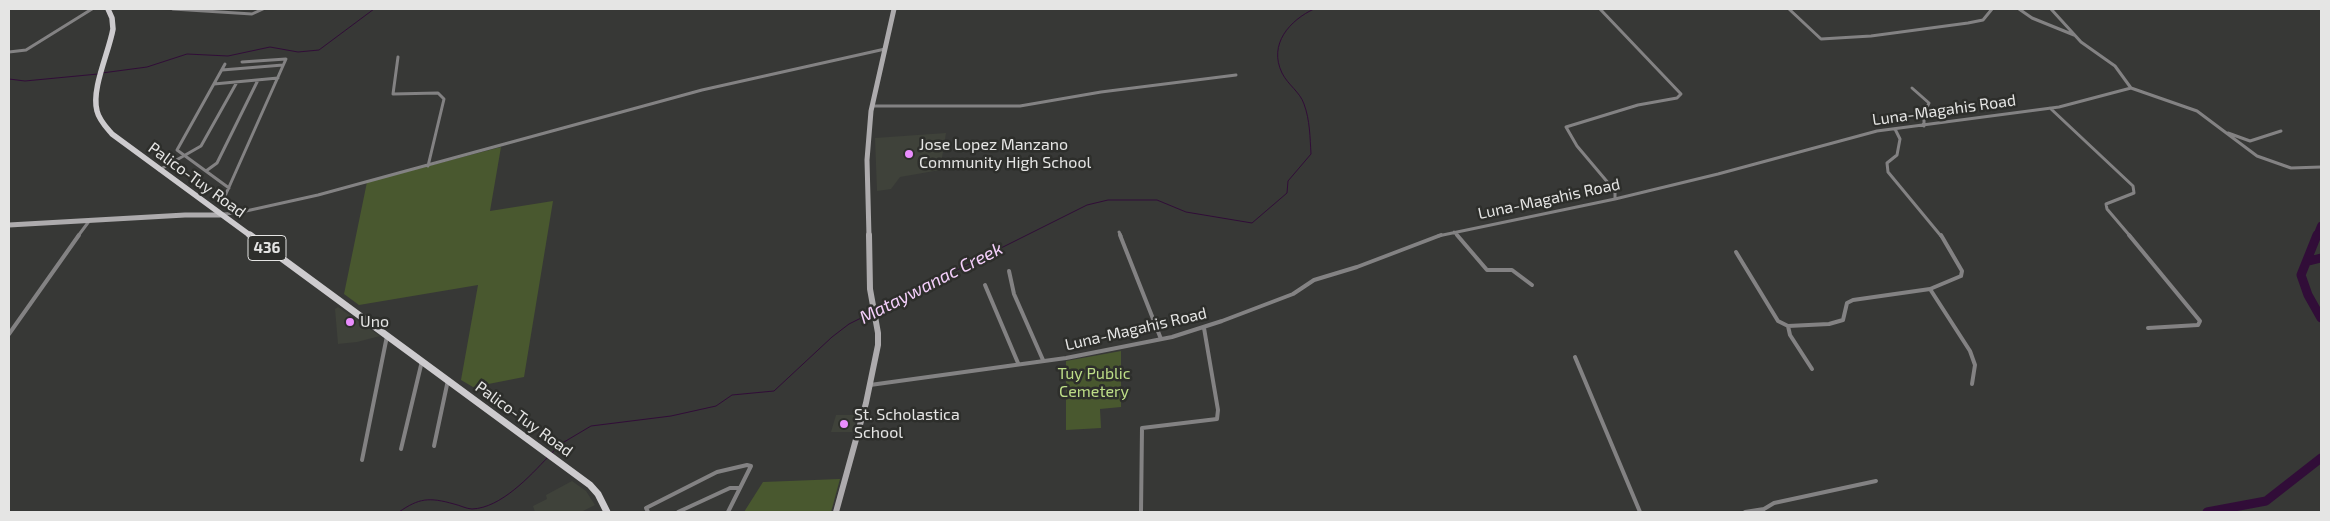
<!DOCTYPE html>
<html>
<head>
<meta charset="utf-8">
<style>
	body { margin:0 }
	#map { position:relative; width:2330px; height:521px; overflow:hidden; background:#373836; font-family:"Exo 2",sans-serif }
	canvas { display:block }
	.frame { position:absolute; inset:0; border:10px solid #e5e5e4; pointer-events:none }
</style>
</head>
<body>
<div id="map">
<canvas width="2330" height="521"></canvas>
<div class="frame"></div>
</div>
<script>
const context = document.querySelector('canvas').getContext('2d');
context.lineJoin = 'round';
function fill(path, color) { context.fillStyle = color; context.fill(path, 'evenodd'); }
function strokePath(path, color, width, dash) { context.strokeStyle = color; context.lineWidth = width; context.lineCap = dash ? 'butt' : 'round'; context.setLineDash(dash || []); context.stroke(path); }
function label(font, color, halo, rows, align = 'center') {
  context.font = font + ' "Exo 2",sans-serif'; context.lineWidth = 5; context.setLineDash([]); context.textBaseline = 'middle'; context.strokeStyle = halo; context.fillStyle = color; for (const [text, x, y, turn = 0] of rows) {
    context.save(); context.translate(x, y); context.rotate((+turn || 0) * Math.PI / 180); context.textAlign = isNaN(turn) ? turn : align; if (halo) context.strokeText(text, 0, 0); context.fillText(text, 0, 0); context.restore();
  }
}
fill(new Path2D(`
	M946 133 940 170 900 177 891 189 877 191 875 138Z
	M338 307 380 336 357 342 338 344 335 309Z
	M836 415H857L853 432H831Z
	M572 481 586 491 595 505 581 512H535L533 506 547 499 546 495Z`), '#3f423a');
fill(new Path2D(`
	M501 147 490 211 553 201 524 377 473 387 461 380 478 285 359 305 344 294 367 182Z
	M1121 351V407L1100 409 1101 428 1066 430V361Z
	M840 479 831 512H744L763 482Z`), '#49582f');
strokePath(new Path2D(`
	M102 73 147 67 187 54 228 56 270 47 298 52 319 50 374 9
	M9 79 25 81 98 74
	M877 310 1087 205 1108 200H1157L1186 212 1252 223 1287 193 1288 181 1311 154C1310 138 1310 120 1304 104 1300 92 1288 85 1282 73 1268 44 1290 20 1314 9
	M552 453 559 445 591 426 671 416 716 406 732 395 774 391 832 337 849 324 871 313
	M399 512C419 498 429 497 454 504 459 505 467 509 472 509 501 508 530 476 548 457`), '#310d38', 1);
strokePath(new Path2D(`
	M2317 236 2321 226`), '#310d38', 8);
strokePath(new Path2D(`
	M2317 235 2301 275 2308 295 2321 318
	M2309 261 2321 258
	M2207 512 2266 501 2321 458`), '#310d38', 9);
strokePath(new Path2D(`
	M173 9 252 14 263 9
	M1600 9 1681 94 1677 98 1638 105 1566 127 1577 146 1615 191V199
	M1789 9 1821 39 1871 36 1968 23 1983 20 1992 9
	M2019 9 2032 18 2074 35
	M9 52 26 50 92 9
	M398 57 393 94 438 93 444 99 428 166
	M225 64 177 150 229 188
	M222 70 283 65
	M214 84 278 78
	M1912 88 1929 103 1924 113V126
	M2131 88 2197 111 2257 156 2291 168 2321 167
	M872 106H1020L1101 92 1236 75
	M2050 108 2133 186 2134 193 2106 204 2107 209 2130 236
	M1895 129 1900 139 1897 155 1887 163 1888 172 1941 236
	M2228 133 2250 141 2281 131
	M159 170 201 146 237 82
	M206 171 217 163 258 80
	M220 200 225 196 286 59 242 62
	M223 214 237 213 318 195 702 90 885 49
	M1119 232 1121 236
	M1454 232 1458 236
	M78 236 90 220
	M1438 236 1615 199 1718 174 1877 131 2059 107 2131 88 2115 66 2081 42 2051 9`), '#838283', 3);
strokePath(new Path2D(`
	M1120 235 1161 339
	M1457 235 1487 270H1512L1532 285
	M1941 235 1962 271 1961 276 1930 289 1970 351 1975 365 1972 384
	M2129 235 2200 321 2198 325 2148 328
	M1736 252 1778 321 1788 326
	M1009 271 1014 294 1043 360
	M985 285 1018 363
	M9 334 79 235
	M1575 357 1640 512
	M1812 369 1790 335 1788 326 1829 324 1843 320 1847 303 1853 300 1930 289
	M870 385 1066 358 1172 337 1222 321 1293 294 1314 280 1357 267 1441 235
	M434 446 448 380
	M401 449 422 361
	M362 460 387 336
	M648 512 646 508 717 472 747 465 751 466 728 512
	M678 512 730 488H740
	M1141 512 1142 428 1217 419 1218 410 1204 328
	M1745 512 1764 509 1774 503 1876 481`), '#838283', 4);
strokePath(new Path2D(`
	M9 225 185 215H220
	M869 236 867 160 871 111 894 9`), '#adabad', 5);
strokePath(new Path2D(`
	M836 512 866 403 878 345V333L870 289 869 235`), '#adabad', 6);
strokePath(new Path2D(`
	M108 9 112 18 113 29C109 52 91 89 97 111 99 120 106 127 112 134L251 236`), '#cdcbce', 5.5);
strokePath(new Path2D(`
	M250 235 590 485 598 494 607 512`), '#cdcbce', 7);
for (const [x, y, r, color] of [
	[909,154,5,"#ea8dfd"],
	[350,322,5,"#ea8dfd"],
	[844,424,5,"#ea8dfd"]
]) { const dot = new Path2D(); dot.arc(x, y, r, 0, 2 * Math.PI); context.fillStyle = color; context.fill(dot); strokePath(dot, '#2d2e2b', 2); }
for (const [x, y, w] of [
	[267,248,38]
]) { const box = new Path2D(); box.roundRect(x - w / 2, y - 12.5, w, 25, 4); context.fillStyle = '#2d2e2b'; context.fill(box); strokePath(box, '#e5e5e4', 1); }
label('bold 15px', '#e5e5e4', null, [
	["436",267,248]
]);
label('16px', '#e5e5e4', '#2d2e2b', [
	["Luna-Magahis Road",1944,110,-8],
	["Palico-Tuy Road",197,180,36],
	["Luna-Magahis Road",1549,199,-12],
	["Luna-Magahis Road",1136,329,-13],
	["Palico-Tuy Road",524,419,36]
]);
label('16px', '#e5e5e4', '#2d2e2b', [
	["Jose Lopez Manzano",919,145],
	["Community High School",919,163],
	["Uno",360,322],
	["St. Scholastica",854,415],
	["School",854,433]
], 'left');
label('16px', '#bddd87', '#2d2e2b', [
	["Tuy Public",1094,374],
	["Cemetery",1094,392]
]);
label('italic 18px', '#f5d0fc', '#2d2e2b', [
	["Mataywanac Creek",931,283,-27]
]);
</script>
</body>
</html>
